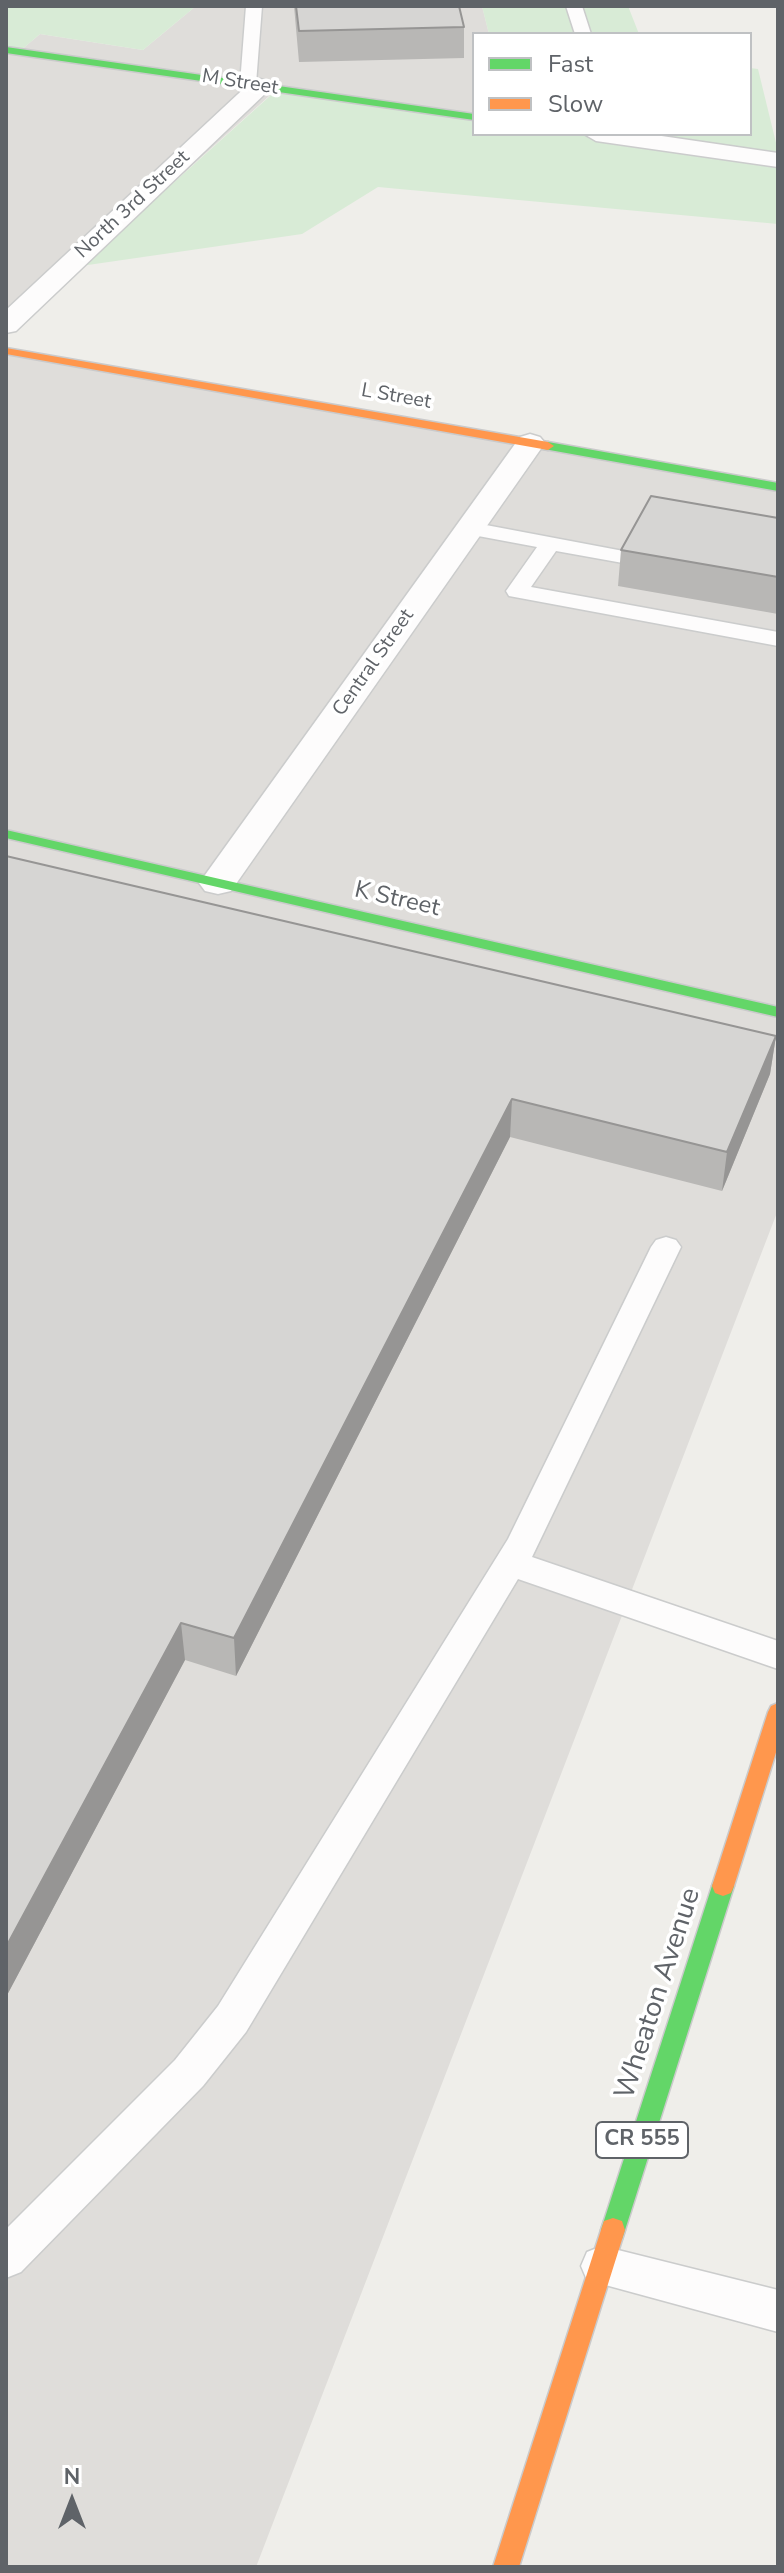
<!DOCTYPE html>
<html>
<head>
<meta charset="utf-8">
<style>
	body { margin:0 }
	#map { position:relative; width:784px; height:2573px; overflow:hidden; background:#efeeea; font-family:"Nunito Sans",sans-serif }
	canvas { display:block }
	.frame { position:absolute; inset:0; border:8px solid #5f6368; pointer-events:none }
	.legend { position:absolute; left:472px; top:32px; width:280px; height:104px; box-sizing:border-box; background:#fff; border:2px solid #bfc1c3; margin:0; padding:10px 14px; list-style:none; font-size:24px; color:#5f6368 }
	.legend li { display:flex; align-items:center; gap:16px; height:40px }
	.legend b { width:40px; border:2px solid #bfc1c3 }
	.north { position:absolute; left:32px; top:2461px; width:80px; height:80px; -webkit-text-stroke:6px #fff; paint-order:stroke; rotate:0deg; font-size:22px; font-weight:700; line-height:32px; text-align:center; color:#5f6368 }
	.north::after { content:''; display:block; margin:auto; width:28px; height:36px; background:#5f6368; clip-path:polygon(50% 0,100% 100%,50% 72%,0 100%) }
</style>
</head>
<body>
<div id="map">
<canvas width="784" height="2573"></canvas>
<div class="frame"></div>
<ul class="legend">
<li><b style="height:10px;background:#63d668"></b>Fast</li>
<li><b style="height:10px;background:#ff974d"></b>Slow</li>
</ul>
<div class="north">N</div>
</div>
<script>
const context = document.querySelector('canvas').getContext('2d');
context.lineJoin = 'round';
function fill(path, color) { context.fillStyle = color; context.fill(path, 'evenodd'); }
function strokePath(path, color, width, dash) { context.strokeStyle = color; context.lineWidth = width; context.lineCap = dash ? 'butt' : 'round'; context.setLineDash(dash || []); context.stroke(path); }
function label(font, color, halo, rows, align = 'center') {
  context.font = font + ' "Nunito Sans",sans-serif'; context.lineWidth = 7; context.setLineDash([]); context.textBaseline = 'middle'; context.strokeStyle = halo; context.fillStyle = color; for (const [text, x, y, turn = 0] of rows) {
    context.save(); context.translate(x, y); context.rotate((+turn || 0) * Math.PI / 180); context.textAlign = isNaN(turn) ? turn : align; if (halo) context.strokeText(text, 0, 0); context.fillText(text, 0, 0); context.restore();
  }
}
fill(new Path2D(`
	M196 6H482L489 34H474V116L279 87 6 334V49L20 51 40 34 143 50Z
	M6 349 778 490V1210L256 2567H6Z`), '#dfddda');
fill(new Path2D(`
	M6 6H196L143 50 40 34 20 51 6 49Z
	M482 6H628L639 34H489Z
	M750 68 758 69 778 151V224L378 187 302 234 81 266 280 87 474 116V134H750Z`), '#d8ebd6');
const lane = new Path2D(`
	M246 6H262L256 84 248 89 240 84Z
	M566 6H582L591 34H575Z
	M470 522 634 553 645 559 634 565 556 551 531 587 778 632V646L509 596 506 591 537 547 462 533 459 528 462 523Z
	M666 1237 676 1240 681 1247 532 1557 778 1641V1669L518 1579 246 2032 203 2086 21 2272 6 2278V2229L175 2060 218 2006 508 1539 651 1247 656 1240Z
	M602 2246 778 2290V2332L587 2280 581 2266 587 2252Z`);
const street = new Path2D(`
	M260 79 268 81 272 86 268 91 16 331 6 333V310L252 81Z
	M584 134H648L778 153V167L596 141Z
	M530 434 540 437 545 443 231 891 218 894 205 891 199 883 205 875 520 437Z`);
const fast = new Path2D(`
	M6 47 474 114V120L6 53Z
	M548 442 778 483V491L544 449 542 446Z
	M6 830 778 1007V1017L6 838Z
	M723 1876 731 1879 734 1886 625 2230 622 2239 613 2242 604 2239 601 2230 712 1886 715 1879Z`);
const slow = new Path2D(`
	M6 348 548 442 554 446 548 450 6 354Z
	M778 1703V1746L734 1886 731 1893 723 1896 715 1893 712 1886 768 1712 771 1706Z
	M613 2218 622 2221 625 2230 519 2567H493L601 2230 604 2221Z`);
strokePath(lane, '#cbcccc', 3);
strokePath(street, '#cbcccc', 3);
strokePath(fast, '#cacacb', 3);
strokePath(slow, '#cacacb', 3);
fill(lane, '#fdfcfc');
fill(street, '#fdfcfc');
fill(fast, '#63d668');
fill(slow, '#ff974d');
fill(new Path2D(`
	M294 6H459L464 27V58L299 62Z
	M778 518V614L618 586 621 550Z
	M6 856 776 1036 770 1074 722 1191 510 1137 236 1676 185 1660 6 1997Z`), '#b8b7b5');
fill(new Path2D(`
	M776 1036 770 1074 722 1191 727 1152Z
	M512 1099 510 1137 236 1676 234 1638Z
	M181 1623 185 1660 6 1997V1947Z`), '#969594');
const building = new Path2D(`
	M296 6H459L464 27 299 31Z
	M651 496 778 518V577L621 550Z
	M6 856 776 1036 727 1152 512 1099 234 1638 181 1623 6 1947Z`);
fill(building, '#d6d5d3');
strokePath(building, '#969594', 2);
label('20px', '#5f6368', '#fff', [
	["M Street",240,83,9],
	["North 3rd Street",133,205,-43],
	["L Street",396,397,10],
	["Central Street",374,663,-55]
]);
for (const [x, y, w] of [
	[642,2140,92]
]) { const box = new Path2D(); box.roundRect(x - w / 2, y - 18, w, 36, 6); context.fillStyle = '#fff'; context.fill(box); strokePath(box, '#5f6368', 2); }
label('bold 22px', '#5f6368', null, [
	["CR 555",642,2140]
]);
label('24px', '#5f6368', '#fff', [
	["K Street",397,900,13]
]);
label('28px', '#5f6368', '#fff', [
	["Wheaton Avenue",659,1994,-72]
]);
</script>
</body>
</html>
